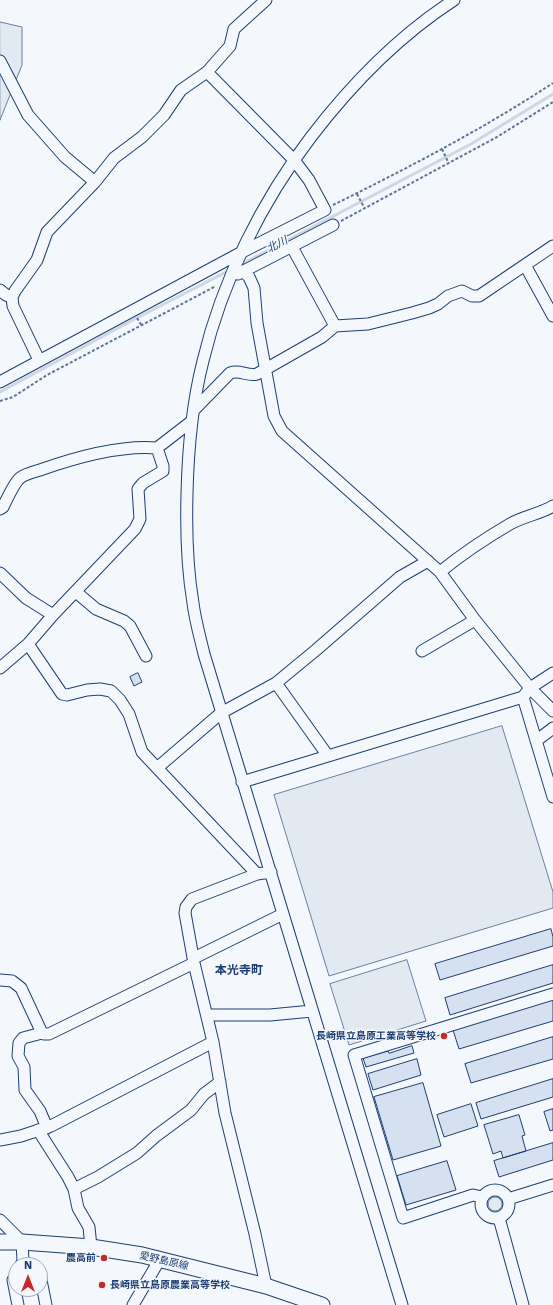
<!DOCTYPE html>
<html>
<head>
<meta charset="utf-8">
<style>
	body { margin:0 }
	#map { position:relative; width:553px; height:1305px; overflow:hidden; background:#f4f7fb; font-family:"Work Sans",sans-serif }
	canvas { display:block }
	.north { position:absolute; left:8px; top:1257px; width:40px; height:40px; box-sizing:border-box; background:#f4f7fb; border:1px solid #9eadc5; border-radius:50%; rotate:0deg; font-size:11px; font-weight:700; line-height:16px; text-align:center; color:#1d3f73 }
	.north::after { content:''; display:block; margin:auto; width:14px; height:18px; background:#c62828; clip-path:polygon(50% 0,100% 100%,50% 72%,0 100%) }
</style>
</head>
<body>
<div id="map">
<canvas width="553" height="1305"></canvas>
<div class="north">N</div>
</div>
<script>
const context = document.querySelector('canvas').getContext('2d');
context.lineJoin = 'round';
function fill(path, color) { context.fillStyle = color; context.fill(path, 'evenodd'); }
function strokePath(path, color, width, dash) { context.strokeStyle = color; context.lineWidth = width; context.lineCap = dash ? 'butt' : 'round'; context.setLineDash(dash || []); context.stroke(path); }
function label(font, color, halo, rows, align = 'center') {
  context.font = font + ' "Work Sans","Noto Sans JP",sans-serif'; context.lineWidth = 3; context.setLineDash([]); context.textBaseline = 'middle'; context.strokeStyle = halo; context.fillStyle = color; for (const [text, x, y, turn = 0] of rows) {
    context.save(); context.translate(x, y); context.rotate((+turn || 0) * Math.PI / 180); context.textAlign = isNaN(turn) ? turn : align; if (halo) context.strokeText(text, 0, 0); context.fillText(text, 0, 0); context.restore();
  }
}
const green = new Path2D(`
	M0 22 22 27V65L0 120Z
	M502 726 553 892V908L329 976 274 795Z
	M407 960 426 1021 349 1045 330 984Z
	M488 1204a7 7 0 1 1 14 0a7 7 0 1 1-14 0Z`);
fill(green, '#e3e9f0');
strokePath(green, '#687fa3', 1);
strokePath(new Path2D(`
	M240 265 471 144 553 94
	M0 392 133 320 230 270`), '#cfd7e4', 3);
const building = new Path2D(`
	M138 673 142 682 134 686 130 677Z
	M551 929 553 937V946L440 980 435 964Z
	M553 965V983L450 1015 445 998Z
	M553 999V1021L459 1049 453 1030Z
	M553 1037V1059L471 1083 465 1064Z
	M412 1046 414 1053 366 1067 363 1058 388 1051 389 1053Z
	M417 1059 421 1075 373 1090 368 1074Z
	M553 1079V1097L481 1119 476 1103Z
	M423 1083 441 1146 393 1160 374 1097Z
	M471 1104 478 1126 444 1137 437 1115Z
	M553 1109V1130L550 1131 544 1112Z
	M519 1115 525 1135 522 1136 526 1151 503 1158 501 1151 493 1154 484 1125Z
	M553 1143V1160L499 1177 494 1161Z
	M447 1161 456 1190 406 1205 397 1176Z`);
fill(building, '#d5e0f0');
strokePath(building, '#1d3f73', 1);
const minor = new Path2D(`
	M0 61 28 115 65 157 95 182
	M292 247 335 326
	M525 265 553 316
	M244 272 249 277 254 288 257 323 274 416 282 431 440 572 475 620 530 688 553 711
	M238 274 333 225
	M0 290 6 295 12 297
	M39 360 13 306 12 297 15 291 37 260 47 232 95 182 114 158 142 137 164 115 181 90 207 72 230 46 234 29 266 0
	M0 382 242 252 325 210 309 180 294 160 207 72
	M194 410 230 373C240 369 248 377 257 374L322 337 335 326 368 324 412 313 429 308 438 304 448 296 462 291 472 296H479L553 246
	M0 509 3 507C7 499 14 483 20 478 25 474 34 472 40 470 74 458 121 445 157 448L192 421
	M440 572C462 554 486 538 510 524 524 516 540 514 553 506
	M0 573 26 598 53 615
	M76 592 96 609 124 621 130 626 146 656
	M28 644 62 694 67 695 87 690 100 689 111 691 120 700 129 714 142 752 257 874
	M422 651 475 620
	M0 668 28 644 53 615 135 529 140 519 138 489 143 483 163 471V466L157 448
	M276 683 328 756
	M523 697 553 797
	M536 741 553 728
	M157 768 221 713 276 683 316 650 400 577 428 561
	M242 782 523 697 530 688 553 673
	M194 958 283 914
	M0 980 12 981 21 988 42 1033 44 1034H49L194 963
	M207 1015H270L312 1011
	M42 1033 23 1038 19 1043 18 1056 24 1067 25 1090 40 1111 47 1128
	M38 1130 68 1177 74 1189 78 1208 89 1227 91 1247
	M0 1140 21 1136 51 1126 213 1042
	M74 1189 98 1177 137 1153 156 1136 191 1110 204 1094 220 1082
	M481 1204a14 14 0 1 1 28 0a14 14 0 1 1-28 0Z
	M482 1197 473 1195 403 1218 354 1055 553 994
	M508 1199 553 1185
	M499 1218 523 1305
	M0 1220 22 1242 23 1261 21 1265
	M16 1275 13 1280 18 1305
	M40 1275 46 1305
	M266 1286 255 1234 225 1113 213 1042 194 963 185 913 186 907 192 899 257 874 271 872
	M133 1305 160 1259
	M402 1305 204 654C200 637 195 620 193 603 187 567 186 530 187 494 188 450 192 404 203 361 222 281 262 201 311 137 350 86 400 35 454 0`);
const major = new Path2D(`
	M0 1242H22L91 1247 142 1255 266 1286 322 1305`);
strokePath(minor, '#1d3f73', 13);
strokePath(major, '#1d3f73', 17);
strokePath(new Path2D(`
	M442 149 449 164
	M357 194 365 209
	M333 205C408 168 483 129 553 83
	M341 221 497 137 553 102
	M137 318 142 326
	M0 401 13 397 47 375 216 286`), '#5e769c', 2, [3, 2]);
strokePath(minor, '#f4f7fb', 11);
strokePath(major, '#f4f7fb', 15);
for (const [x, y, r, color] of [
	[444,1036,4,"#c62828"],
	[104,1258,4,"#c62828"],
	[102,1285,4,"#c62828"]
]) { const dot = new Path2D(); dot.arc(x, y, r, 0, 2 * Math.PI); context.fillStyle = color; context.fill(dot); strokePath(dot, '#f4f7fb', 1.5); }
label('bold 10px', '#1d3f73', '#f4f7fb', [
	["長崎県立島原工業高等学校",436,1036],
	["農高前",96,1258],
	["長崎県立島原農業高等学校",110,1285,"left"]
], 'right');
label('10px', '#1d3f73', '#f4f7fb', [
	["愛野島原線",164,1261,13]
]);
label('italic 11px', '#1d3f73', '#f4f7fb', [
	["北川",277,245,-27]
]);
label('bold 12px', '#1d3f73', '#f4f7fb', [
	["本光寺町",239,970]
]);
</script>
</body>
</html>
